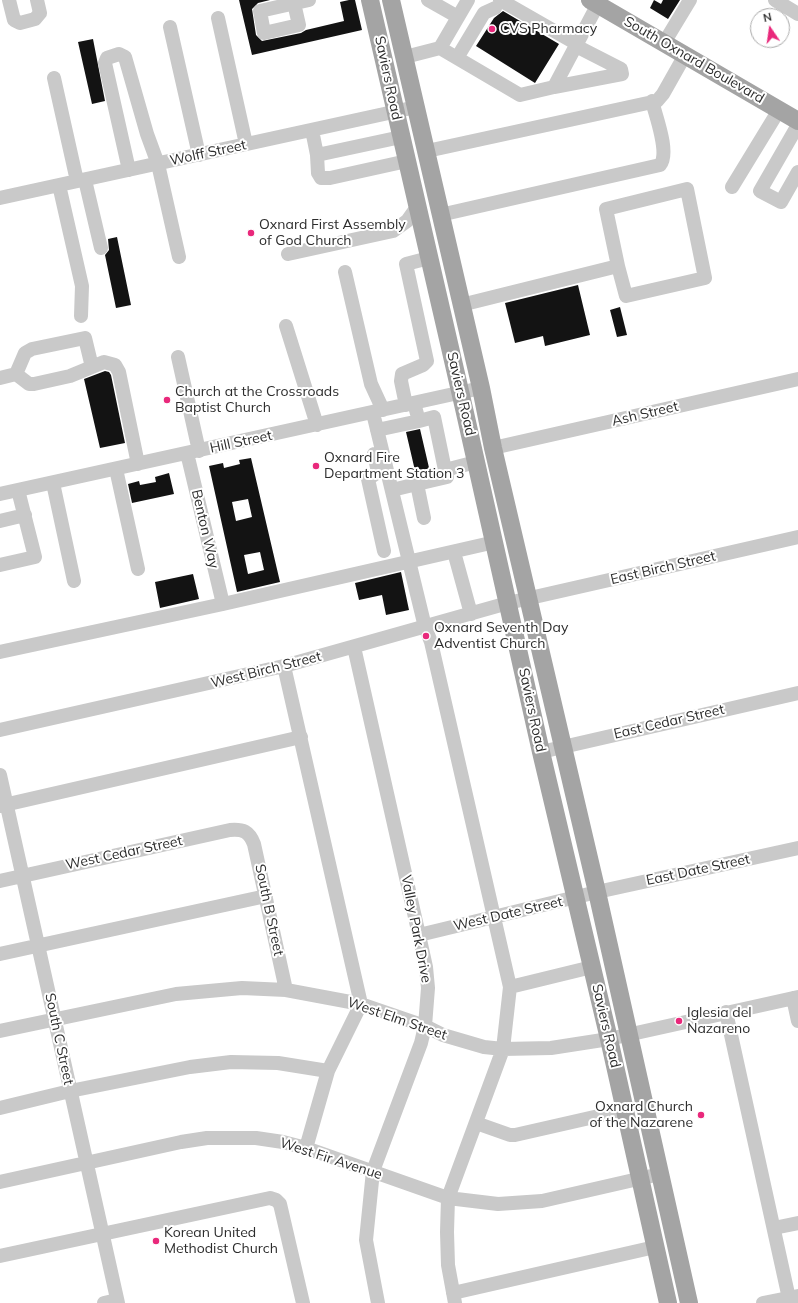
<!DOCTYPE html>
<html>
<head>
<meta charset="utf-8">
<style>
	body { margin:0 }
	#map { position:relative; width:798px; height:1303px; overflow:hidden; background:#fff; font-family:Mulish,sans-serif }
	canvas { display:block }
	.north { position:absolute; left:750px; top:8px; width:40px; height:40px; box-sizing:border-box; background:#fff; border:1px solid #ababab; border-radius:50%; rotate:347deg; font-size:11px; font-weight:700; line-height:16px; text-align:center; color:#2c2c2c }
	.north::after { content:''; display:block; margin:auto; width:14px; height:18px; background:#e9287b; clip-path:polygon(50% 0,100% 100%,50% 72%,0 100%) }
</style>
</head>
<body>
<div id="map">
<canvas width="798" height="1303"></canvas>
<div class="north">N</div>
</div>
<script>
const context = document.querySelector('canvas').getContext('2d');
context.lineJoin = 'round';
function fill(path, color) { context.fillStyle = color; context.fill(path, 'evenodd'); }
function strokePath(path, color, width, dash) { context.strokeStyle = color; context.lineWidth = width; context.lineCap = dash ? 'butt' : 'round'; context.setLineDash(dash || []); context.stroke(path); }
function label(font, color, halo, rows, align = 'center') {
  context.font = font + ' Mulish,sans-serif'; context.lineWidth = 4; context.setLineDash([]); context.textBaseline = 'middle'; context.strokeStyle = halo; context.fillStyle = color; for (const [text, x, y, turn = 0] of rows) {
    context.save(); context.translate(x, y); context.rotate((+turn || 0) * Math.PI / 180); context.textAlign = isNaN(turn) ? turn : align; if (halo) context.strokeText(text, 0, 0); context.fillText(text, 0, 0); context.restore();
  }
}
fill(new Path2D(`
	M239 0H270L258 3 252 9 256 35 262 41 301 33 306 30 344 21 340 2 349 0H355L362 30 252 55Z
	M654 0 661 4 663 0H680L668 19 650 8Z
	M503 11 559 44 535 83 476 46 494 18Z
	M93 39 105 101 92 104 78 42Z
	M117 237 131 305 116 308 105 255 109 250 108 239Z
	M578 285 590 335 545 346 543 336 515 343 505 303Z
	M620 307 627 335 617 337 610 310Z
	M105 371 109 372 111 375 125 443 100 448 84 379Z
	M420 429 430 472 416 475 406 432Z
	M251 458 280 582 237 592 209 466 223 463 224 468 240 464 239 460ZM248 499 252 517 236 521 232 502ZM260 552 264 570 248 574 244 555Z
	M169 473 174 494 132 503 128 484 139 481 140 485 156 482 155 477Z
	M401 572 409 610 386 615 382 595 359 600 355 583Z
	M193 574 199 599 160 608 155 582Z`), '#131313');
strokePath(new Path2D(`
	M9 0 14 20 20 23 35 19 40 13 37 0
	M428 0 458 17
	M500 0 577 44
	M775 0 798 14
	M294 3 299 25 264 33 260 11 309 0
	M218 18 246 144
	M170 27 199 155
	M664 43 690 0
	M440 48 468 0
	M405 57 440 48 520 95 554 87 598 4
	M457 58 484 13 495 8
	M54 78 77 181
	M554 87 622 74 621 69 576 46
	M798 125 760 191 781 202 798 172
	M312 130 317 155
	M401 137 317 155 318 173 321 178H330L407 161
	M427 151 657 101 663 94 685 55
	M129 170 105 63 107 58 119 54 125 57 147 134 158 164 179 257
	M85 180 101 248
	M59 185 82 286 81 316
	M732 187 779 110
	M0 198 416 107
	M440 215 660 165C670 153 656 117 652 101
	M288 254 393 231 407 221 417 207
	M345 272 371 384 383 410
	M461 305 618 266 606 209 687 189 705 278 626 296 618 266
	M286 326 317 425
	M178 357 199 451
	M16 374 29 384H34L70 376 104 362 115 365 119 372 138 464
	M16 374 25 353 32 349 85 338 92 367
	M0 378 16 374
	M414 403 419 421 434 417 445 470 476 462
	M406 405 401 381 402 374 423 365 427 361 406 264 429 258
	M373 413 425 627 431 642 510 987 503 1049 448 1198 447 1232 448 1265 455 1303
	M377 430 419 421
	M493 448 798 379
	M187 453 223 604
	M374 454 378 472 368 479 384 551
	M116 469 138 569
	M53 483 74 581
	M392 490 417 484
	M0 494 481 388
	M424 518 417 484 447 477 445 470
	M0 521 25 515
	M454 552 471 614
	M0 565 35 557 18 490
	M354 647 419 935 426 967 428 988 425 1026 421 1043 373 1171 366 1240 378 1303
	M0 652 223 604 495 542
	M284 666 361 1004 328 1071 306 1148
	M0 730 284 666 508 603 798 537
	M541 752 798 693
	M0 775 118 1303
	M0 806 301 737
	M0 881 230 830C243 829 249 831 254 844L286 990
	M419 935 597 892 798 848
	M0 954 266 896
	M510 987 592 967
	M793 998 798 1021
	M726 1012 790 1303
	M0 1031 176 994 242 988 286 990 361 1004 425 1026 443 1035 484 1047 503 1049 551 1048 609 1039 798 997
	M0 1108 70 1091 190 1067 231 1062 278 1063 328 1071
	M476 1123 510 1135H515L625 1110
	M0 1182 181 1142 207 1138H256L283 1142 306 1148 448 1198 498 1204 542 1201 660 1174
	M774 1228 798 1223
	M0 1256 270 1198 276 1200 280 1204 303 1303
	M453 1293 655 1247
	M104 1303 117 1300
	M763 1303 798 1296`), '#c9c9c9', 14);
strokePath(new Path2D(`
	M370 0 463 404 541 752 609 1039 668 1303
	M391 0 481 388 493 448 597 892 689 1303
	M590 0 798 121`), '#a4a4a4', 18);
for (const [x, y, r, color] of [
	[492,29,4,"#e9287b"],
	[251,233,4,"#e9287b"],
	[167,400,4,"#e9287b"],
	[316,466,4,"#e9287b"],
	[426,636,4,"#e9287b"],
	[679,1021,4,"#e9287b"],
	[701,1115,4,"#e9287b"],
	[156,1241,4,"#e9287b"]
]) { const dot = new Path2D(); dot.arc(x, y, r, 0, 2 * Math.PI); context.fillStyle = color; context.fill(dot); strokePath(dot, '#fff', 1.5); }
label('14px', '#2c2c2c', '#fff', [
	["CVS Pharmacy",500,29],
	["Oxnard First Assembly",259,225],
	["of God Church",259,241],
	["Church at the Crossroads",175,392],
	["Baptist Church",175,408],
	["Oxnard Fire",324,458],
	["Department Station 3",324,474],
	["Oxnard Seventh Day",434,628],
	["Adventist Church",434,644],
	["Iglesia del",687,1013],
	["Nazareno",687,1029],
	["Oxnard Church",693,1107,"right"],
	["of the Nazarene",693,1123,"right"],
	["Korean United",164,1233],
	["Methodist Church",164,1249]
], 'left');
label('14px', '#2c2c2c', '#fff', [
	["South Oxnard Boulevard",694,60,30],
	["Saviers Road",388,78,78],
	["Wolff Street",208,153,-12],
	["Saviers Road",461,394,77],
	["Ash Street",645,414,-13],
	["Hill Street",241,442,-12],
	["Benton Way",205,529,77],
	["East Birch Street",663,568,-13],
	["West Birch Street",266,670,-14],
	["Saviers Road",532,710,78],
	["East Cedar Street",669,722,-13],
	["West Cedar Street",124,853,-12],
	["East Date Street",698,870,-12],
	["South B Street",269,910,78],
	["West Date Street",508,914,-13],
	["Valley Park Drive",416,929,79],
	["West Elm Street",397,1019,19],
	["Saviers Road",606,1026,77],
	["South C Street",59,1039,78],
	["West Fir Avenue",331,1159,18]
]);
</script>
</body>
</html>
